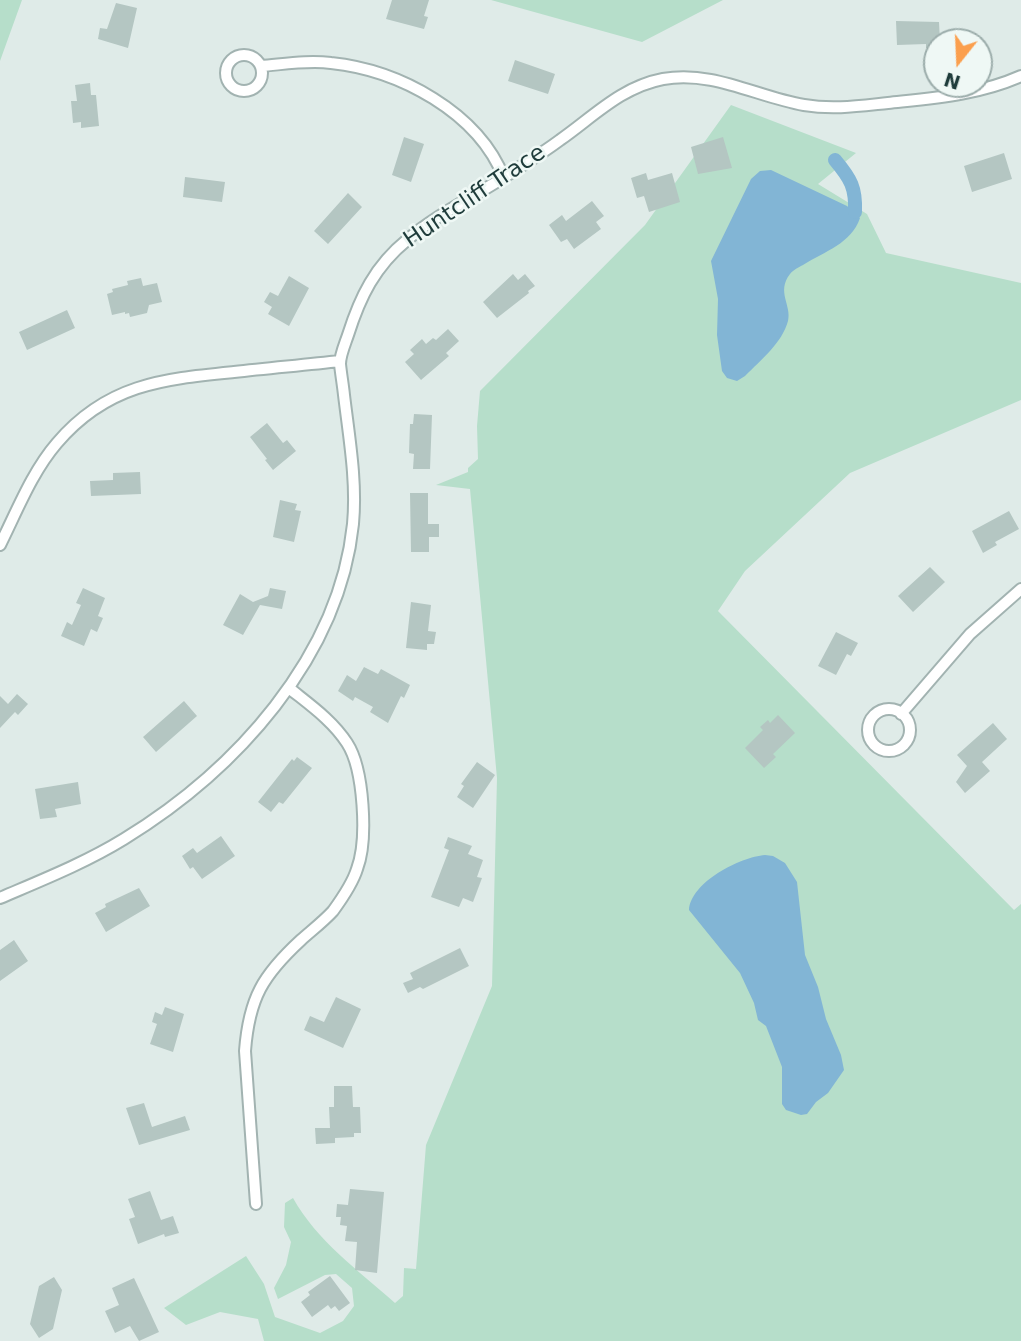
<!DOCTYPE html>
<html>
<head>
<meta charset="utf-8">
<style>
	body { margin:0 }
	#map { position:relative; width:1021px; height:1341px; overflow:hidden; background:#dfebe8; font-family:"DejaVu Sans",sans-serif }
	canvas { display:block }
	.north { position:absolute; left:923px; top:28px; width:70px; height:70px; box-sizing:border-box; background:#eff8f5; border:2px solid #9cadab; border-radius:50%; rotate:198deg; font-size:19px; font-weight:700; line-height:28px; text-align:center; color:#1f3c3b }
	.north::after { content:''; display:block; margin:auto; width:24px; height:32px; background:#fb9f4d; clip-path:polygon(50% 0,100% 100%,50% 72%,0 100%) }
</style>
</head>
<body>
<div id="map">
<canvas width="1021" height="1341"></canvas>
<div class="north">N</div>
</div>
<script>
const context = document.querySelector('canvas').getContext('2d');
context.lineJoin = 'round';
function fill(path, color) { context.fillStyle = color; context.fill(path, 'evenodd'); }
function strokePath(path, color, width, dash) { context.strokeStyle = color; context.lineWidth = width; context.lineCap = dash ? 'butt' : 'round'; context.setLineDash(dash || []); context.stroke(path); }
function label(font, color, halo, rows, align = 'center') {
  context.font = font + ' "DejaVu Sans",sans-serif'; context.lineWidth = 5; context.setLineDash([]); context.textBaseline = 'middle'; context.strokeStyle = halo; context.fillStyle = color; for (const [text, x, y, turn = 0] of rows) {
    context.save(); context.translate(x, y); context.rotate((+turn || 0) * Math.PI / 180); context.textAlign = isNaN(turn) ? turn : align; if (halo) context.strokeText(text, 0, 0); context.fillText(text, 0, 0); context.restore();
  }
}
fill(new Path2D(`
	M0 0H22L0 61Z
	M491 0H723L642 42Z
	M731 105 856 153 818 184 867 214 886 253 1021 283V400L850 473 745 571 718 611 1014 910 1021 904V1341H264L258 1319 220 1312 186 1325 164 1308 246 1256 264 1284 275 1317 320 1333 343 1321 354 1306 352 1288 336 1274 325 1275 278 1299 274 1288 286 1265 291 1242 284 1227 285 1203 293 1198C317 1241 358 1270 395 1303L403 1296 404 1268 416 1269 426 1145 492 986 497 778 470 489 436 485 468 472V468L478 459 477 426 480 391 645 225Z`), '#b6deca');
fill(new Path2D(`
	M771 170 847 206 860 218C851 244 825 251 803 265 799 267 793 270 790 274 776 292 792 305 788 321 782 343 761 360 745 376L737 381 727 378 722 371 717 335 718 299 711 261 751 179 760 171Z
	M765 855 773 856 785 863 797 882 805 955 818 987 826 1019 841 1055 844 1070 828 1093 816 1102 807 1114 801 1115 786 1110 782 1104V1067L766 1026 758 1020 754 1003 740 973 689 910C691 882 740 857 765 855Z`), '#82b5d5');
strokePath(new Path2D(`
	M835 160C851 179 856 188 855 212`), '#82b5d5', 14);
fill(new Path2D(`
	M392 0H429L424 16 428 17 424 29 386 19Z
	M116 3 137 8 128 48 98 39 100 28 107 29Z
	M896 21 939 22 940 42H937V48H926V44L897 45Z
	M515 60 555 74 548 94 508 81Z
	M90 83 91 95H96L99 126 81 128V122L73 123 71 101H77L75 85Z
	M404 137 424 144 411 182 392 175Z
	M723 137 732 168 698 174 691 147Z
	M1004 153 1012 179 972 192 964 166Z
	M646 173 648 180 672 173 680 202 649 212 644 196 637 198 631 178Z
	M185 177 225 182 222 202 183 197Z
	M348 193 362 207 328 244 314 231Z
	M592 201 604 216 596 222 601 229 574 249 567 239 561 242 549 225 562 215 566 221Z
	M513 274 518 280 525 274 535 286 528 291 529 293 497 318 483 302Z
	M289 276 309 288 289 326 268 314 272 307 264 302 270 292 278 296Z
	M141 278 143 286 157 283 162 302 149 305 147 313 130 317 129 313 125 314V312L112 315 107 294 113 292 112 289 128 285 127 281Z
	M67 310 75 328 27 350 19 332Z
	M448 329 459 341 446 353 449 356 421 380 405 362 414 354 410 350 422 339 426 344 433 338 436 340Z
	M414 414 432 415 430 469H413L414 454 409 453 410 424H413Z
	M267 423 283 443 287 440 296 451 273 470 265 460 267 459 250 437Z
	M140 472 141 494 91 496 90 481 113 480V473Z
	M410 493H428V524H439V537H429V552H411Z
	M280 500 297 504 295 510 301 511 294 542 273 537Z
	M1009 511 1019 529 995 542 997 545 983 553 972 531Z
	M930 567 945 582 913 612 898 596Z
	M83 588 105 598 98 616 103 618 97 632 91 629 84 646 61 636 67 622 72 625 81 605 76 603Z
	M270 588 286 591 282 609 260 605 243 635 223 625 240 594 253 602 268 596Z
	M411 602 431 605 428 631 436 632 434 644H427V650L406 648Z
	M836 632 858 643 851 656 847 654 836 675 818 666Z
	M364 667 378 674 381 669 410 685 404 698 401 696 388 723 370 712 373 707 355 697 353 701 338 691 347 675 356 681Z
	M17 694 28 704 18 715 15 712 0 728V696L8 704Z
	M184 701 197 716 156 752 143 737Z
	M778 715 795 733 773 754 776 757 764 768 745 748 763 730 760 727 768 720 770 723Z
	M993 723 1007 739 982 762 990 771 965 793 956 782 967 766 957 755Z
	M297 757 312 768 283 804 279 802 271 812 258 802 292 759 294 761Z
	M477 762 495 775 473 808 457 797 464 786 461 784Z
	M78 782 81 804 55 809 57 817 40 819 35 789Z
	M221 836 235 856 202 879 193 867 190 869 182 856 193 848 197 853Z
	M448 837 472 846 468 854 483 860 477 877 482 878 473 902 463 898 459 907 431 897 449 850 444 848Z
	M139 888 150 906 106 932 95 913 106 907 105 904Z
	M14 940 28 961 0 981V950Z
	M460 948 469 966 423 989 420 987 408 993 403 983 413 979 410 973Z
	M336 997 361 1009 343 1048 304 1030 310 1016 324 1022Z
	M165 1007 184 1014 173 1052 150 1044 157 1024 152 1022 155 1012 162 1015Z
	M334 1086H352L353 1107H360L361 1133H354V1137L335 1138V1143L316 1144 315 1128H330L329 1107H334Z
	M144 1103 152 1127 185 1116 190 1130 139 1145 126 1108Z
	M350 1189 384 1192 377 1273 355 1270 357 1242 345 1241 347 1226 340 1225 341 1217H336L337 1204 348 1205Z
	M150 1191 161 1220 173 1216 179 1233 165 1237 164 1234 138 1244 129 1219 135 1217 128 1199Z
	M330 1276 350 1303 339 1311 335 1306 331 1309 328 1305 312 1317 301 1302 310 1295 308 1292Z
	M54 1277 62 1290 53 1329 39 1338 30 1324 39 1286Z
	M134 1278 159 1332 139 1341 130 1326 115 1333 105 1311 119 1305 112 1288Z`), '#b4c6c2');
const minor = new Path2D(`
	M226 73a18 18 0 1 1 36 0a18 18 0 1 1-36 0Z
	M261 66C285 64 308 60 331 63 399 70 478 112 504 178
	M0 545C17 511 32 472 57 443 107 384 163 379 234 372 269 368 305 365 340 361
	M868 730a21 21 0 1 1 42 0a21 21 0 1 1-42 0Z
	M901 714 970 634 1021 589
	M0 898C42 880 85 863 124 839 235 771 339 658 353 524 357 481 349 437 344 395 343 385 341 374 340 364 340 355 345 344 348 335 360 297 375 266 407 240 437 214 476 196 509 174 526 163 544 152 560 140 593 117 621 87 663 79 713 70 757 97 804 105 833 110 859 106 888 103 934 98 978 95 1021 76
	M256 1204 245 1051C249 998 263 975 301 940 311 931 324 921 333 911 341 900 353 882 357 869 368 840 364 769 347 743 332 720 310 705 289 688`);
strokePath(minor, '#a2b3b1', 14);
strokePath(minor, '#fff', 10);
label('23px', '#1f3c3b', '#eff8f5', [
	["Huntcliff Trace",475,197,-34]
]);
</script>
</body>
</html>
